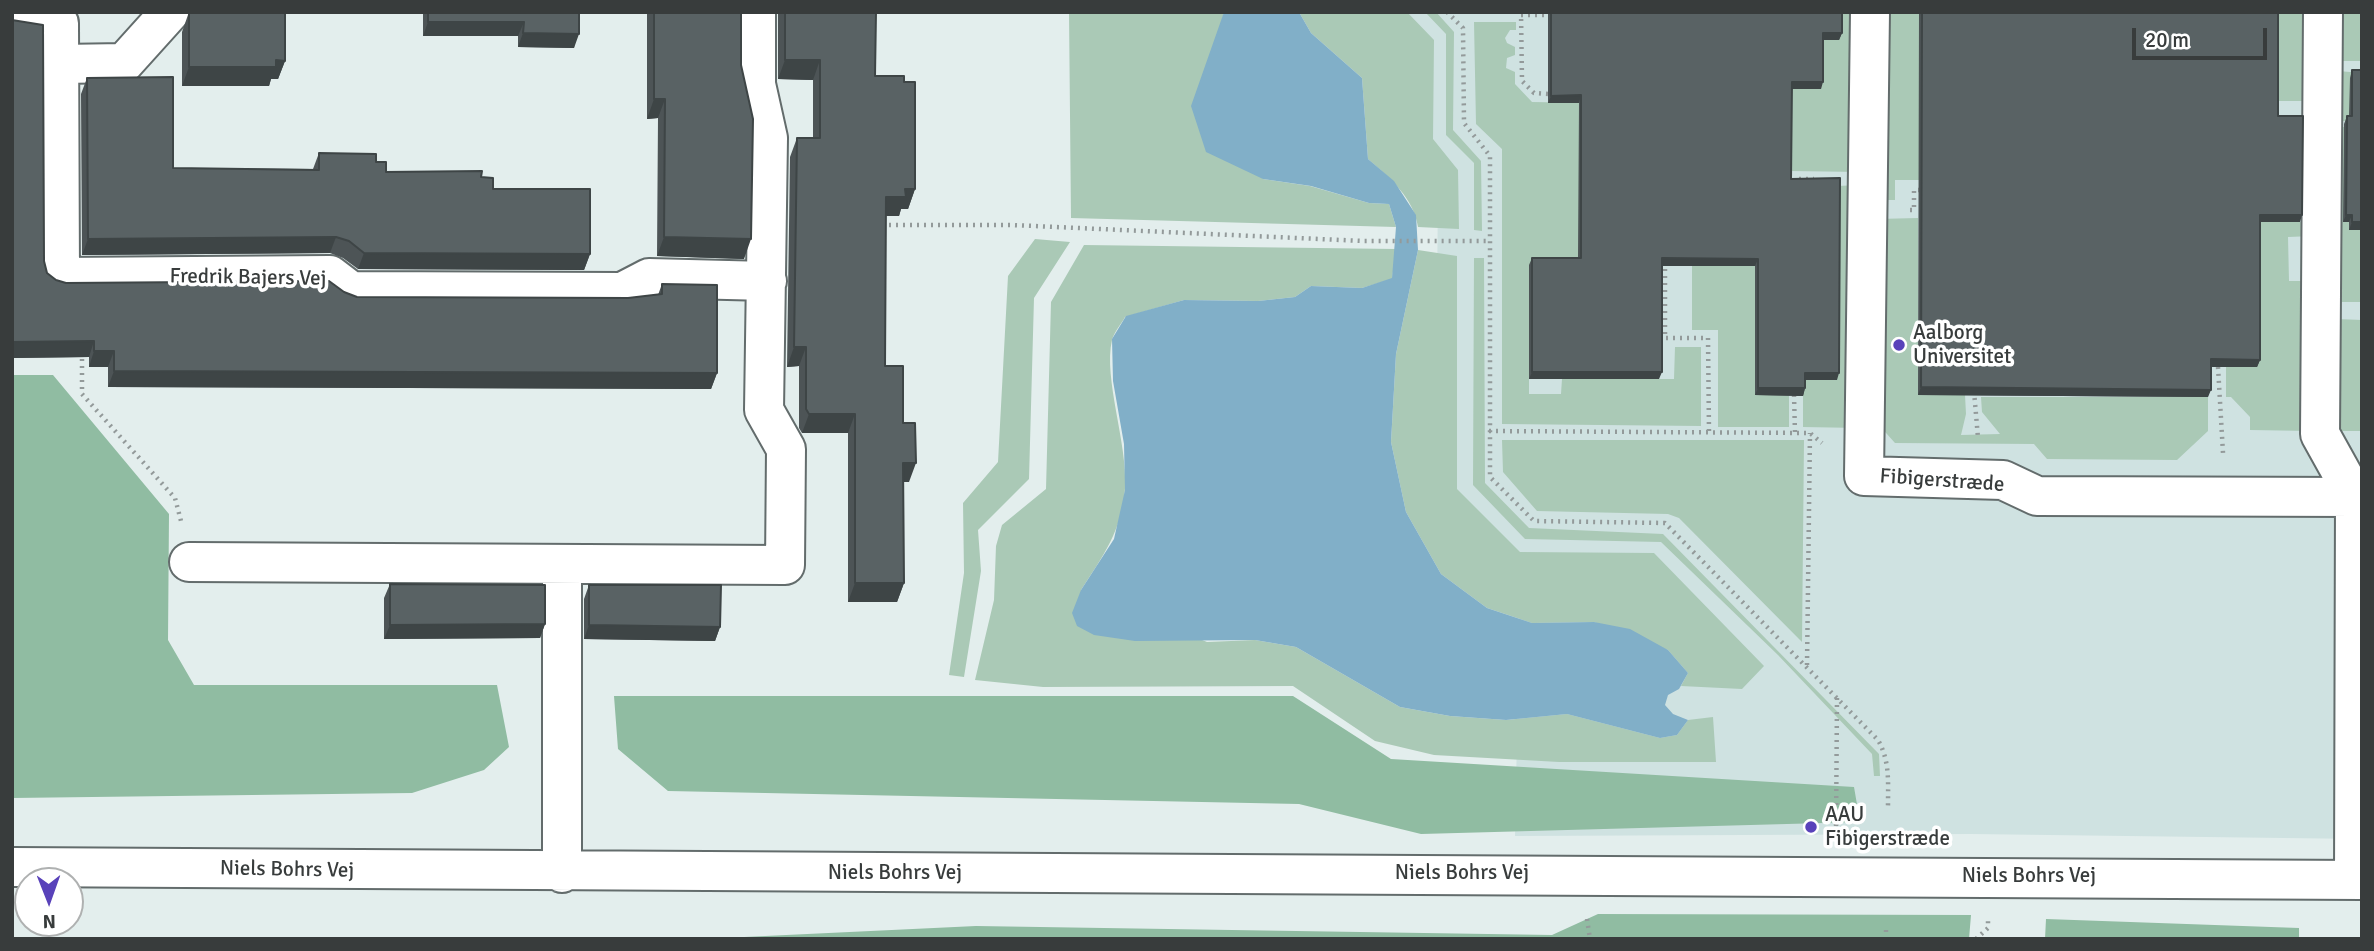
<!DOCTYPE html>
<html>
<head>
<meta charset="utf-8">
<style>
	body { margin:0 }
	#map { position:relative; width:2374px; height:951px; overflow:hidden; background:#e3eeed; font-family:Signika,sans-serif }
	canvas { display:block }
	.frame { position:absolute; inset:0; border:14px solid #383c3c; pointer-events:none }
	.north { position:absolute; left:14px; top:867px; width:70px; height:70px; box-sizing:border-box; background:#fff; border:2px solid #afb1b1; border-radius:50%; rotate:179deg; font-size:19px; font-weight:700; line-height:28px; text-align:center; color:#383c3c }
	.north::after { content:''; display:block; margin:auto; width:24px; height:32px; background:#5942ba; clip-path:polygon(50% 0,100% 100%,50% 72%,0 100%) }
	.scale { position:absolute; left:2132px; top:28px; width:135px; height:32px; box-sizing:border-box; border:4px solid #383c3c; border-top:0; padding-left:9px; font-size:21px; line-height:24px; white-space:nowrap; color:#383c3c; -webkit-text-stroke:5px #fff; paint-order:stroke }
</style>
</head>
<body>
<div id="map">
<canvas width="2374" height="951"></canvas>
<div class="frame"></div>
<div class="north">N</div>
<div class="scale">20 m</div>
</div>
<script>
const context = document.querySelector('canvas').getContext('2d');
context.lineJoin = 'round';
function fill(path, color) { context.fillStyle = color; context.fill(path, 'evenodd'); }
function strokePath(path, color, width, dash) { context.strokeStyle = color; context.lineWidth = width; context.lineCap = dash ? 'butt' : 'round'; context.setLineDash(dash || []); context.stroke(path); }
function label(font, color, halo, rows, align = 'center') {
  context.font = font + ' Signika,sans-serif'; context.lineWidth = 7; context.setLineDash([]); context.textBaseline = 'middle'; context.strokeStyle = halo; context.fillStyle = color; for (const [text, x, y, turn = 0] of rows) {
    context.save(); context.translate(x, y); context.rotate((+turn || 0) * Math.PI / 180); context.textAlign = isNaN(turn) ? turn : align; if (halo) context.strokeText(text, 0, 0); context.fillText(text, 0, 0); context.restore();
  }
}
fill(new Path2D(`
	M1369 12H2362V839L1971 834 1515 836 1520 585 1435 503 1438 188Z`), '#cfe2e1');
fill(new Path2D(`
	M1069 12H1224L1221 24 1263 179 1310 186 1369 203 1389 204 1396 227 1071 218Z
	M1299 12H1407L1434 40 1433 139 1458 170 1459 229 1418 227C1414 198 1389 177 1368 159L1362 78 1311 33Z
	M1425 12H1436L1454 32 1453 130 1481 161 1482 231 1474 230V163L1446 135V34Z
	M1839 12H1862L1861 172 1789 171 1757 89 1806 56Z
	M1883 12H1919V28H1940L1919 43V180H1895V200H1879Z
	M2275 12H2311L2310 101H2260Z
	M2338 12H2362V61H2338Z
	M1474 22H1516V30H1510L1505 38 1507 43 1515 47V55L1507 58 1506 68 1515 72V84L1532 102 1596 103 1578 280 1529 266V394H1561L1562 379H1674L1675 347H1701V426L1502 424V149L1476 124Z
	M2338 71 2362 73 2350 78V92L2362 93V302H2336L2337 127H2356L2351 121H2337Z
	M1861 185 1860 428 1803 427V380H1837V186Z
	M2257 206 2272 222H2307L2312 236 2288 237 2289 281H2311V431L2250 430V417L2231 397H2226V367H2257Z
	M1918 218V394L1965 395 1966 414 1961 435 2000 434 1982 412 1981 397H2208V431L2177 460 2047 459 2034 444 1895 443 1878 424 1877 219Z
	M1035 239 1070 242 1034 298 1029 479 978 530 981 571 964 677 949 675 964 573 963 503 998 462 1008 276Z
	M1084 245 1396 249 1392 279 1362 288 1311 286 1295 297 1258 301 1184 300 1125 317C1122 323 1114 332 1112 340 1103 379 1128 443 1125 489 1122 530 1103 556 1081 590L1207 642 1255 640 1296 647 1400 707 1450 716 1506 720 1567 714 1660 738 1677 735 1688 720 1713 717 1716 762H1559L1434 755 1375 741 1293 686 1043 687 975 680 994 600 996 546 1002 525 1046 489 1051 302Z
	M1418 250 1457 256V489L1520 552 1654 553 1764 666 1742 689 1681 686 1688 673 1668 650 1594 622 1532 623 1487 608 1441 574 1406 512 1391 442 1396 354Z
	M1474 258H1484L1485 483 1529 528 1663 534 1879 754 1880 776H1874L1872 754 1778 655 1661 542 1525 539 1473 485Z
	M1692 266H1755V395H1789V427H1718V330H1692Z
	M2336 319 2362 320V431H2336Z
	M1502 440H1804L1802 642 1679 518 1668 514 1537 511 1503 472Z`), '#aac9b6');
fill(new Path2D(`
	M12 375H53L169 514 168 640 194 685H497L509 747 484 770 412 793 12 798Z
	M614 696H1293L1391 759 1854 787 1860 822 1421 834 1299 804 668 791 618 749Z
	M1598 914 1971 915 1969 939H702L976 926 1552 935Z
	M2046 919 2299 928V939H2045Z`), '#90bca2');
fill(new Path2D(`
	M1224 12H1299L1311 33 1362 78 1368 159 1394 181 1416 215 1418 250 1396 354 1391 442 1406 512 1441 574 1487 608 1532 623 1594 622 1630 629 1668 650 1688 673 1679 689 1668 695 1665 705 1673 714 1688 720 1677 735 1660 738 1567 714 1506 720 1450 716 1400 707 1296 647 1255 640 1135 641 1094 635 1077 626 1072 613 1081 590 1114 539 1125 490 1124 444 1113 381 1112 339 1126 316 1184 300 1258 301 1295 297 1311 286 1362 288 1392 278 1396 227 1389 204 1369 203 1311 186 1263 179 1206 152 1191 106Z`), '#81afc8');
const minor = new Path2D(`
	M1870 12 1864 476 2003 480 2037 496 2355 497 2320 434 2323 12
	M12 17 57 20 59 23 60 277 330 275 351 291 622 292 649 278 767 281
	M60 64 124 63 170 12
	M189 562 785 565 786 449 764 410 768 138 756 84V12
	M562 564V873
	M12 867C795 875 1579 873 2362 880
	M2354 879 2355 497H2362`);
strokePath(minor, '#636c6c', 42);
strokePath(new Path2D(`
	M1447 12 1463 28 1464 123 1490 156V477L1534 521 1665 523 1878 740C1890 761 1888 782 1888 806
	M1521 12 1522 81 1534 93 1548 94
	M1521 15H1548
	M1798 185V179H1814
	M1910 210H1914V190H1919
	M882 225H1012L1363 241H1490
	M1665 262V338
	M1659 338H1708L1709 432
	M82 352V394L175 498 181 521
	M2218 367 2223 453
	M1974 391 1978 438
	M1794 395 1795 433
	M1489 431 1810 433 1822 443
	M1807 665 1810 433
	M1836 833 1837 698
	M1587 919 1590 939
	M1886 939V927
	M1976 939 1988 928V920`), '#939a9a', 4.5, [2, 5]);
strokePath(minor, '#fff', 38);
fill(new Path2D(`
	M189 12 285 61 278 79H271L269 86H182V32Z
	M423 12H579L574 48 518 47V36H423Z
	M647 12H741L744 259 657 256 658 118 647 119Z
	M778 12H876L875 76 915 189 908 209H901L899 216H886L885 366 903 423 909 482H904V583L897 602H848V433H802L799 428V366L787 367 790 157 797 138H813V80L778 79Z
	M1548 12H1842V33L1839 40H1823L1821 89H1792L1791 179 1837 380H1805V388L1803 396 1755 395V266H1662L1659 379H1529V265L1532 258H1578L1579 103H1548Z
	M1919 12H2278V116L2300 222H2260V360L2257 367H2211L2208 397 1918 395Z
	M2352 70 2362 230H2349V222H2343L2344 124 2347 116H2349L2350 78Z
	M87 78 173 168 313 169 319 153 376 162 386 172 481 177 493 189 590 254 584 270 358 269 343 258 330 253 82 255 81 94Z
	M44 261 47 273 56 280 66 283 344 292 357 297 628 298 658 295 662 284 717 373 711 389 108 387V367H89V357L12 358Z
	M390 584 545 624 540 638 384 639V598Z
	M589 585 720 627 715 641 584 639V599Z`), '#4d5456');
fill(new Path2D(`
	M78 12H140V13Z
	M428 22H524L518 36H423Z
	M523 33 579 34 574 48 518 47Z
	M1823 33H1842L1839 40H1820Z
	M276 60 285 61 278 79H271L269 86H182L189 67Z
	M785 60H820L813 80 778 79Z
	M1792 82H1823L1821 89H1789Z
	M1581 95 1579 103H1548L1551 96Z
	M654 99H665L658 118 647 119Z
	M905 189H915L908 209H901L899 216H879L886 197Z
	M2260 215H2302L2300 222H2257Z
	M2346 215H2352L2349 222H2343Z
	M2352 222H2362V230H2349Z
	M336 237 330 253 82 255 88 239Z
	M664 237 751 239 744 259 657 256Z
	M364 253 590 254 584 270 358 269Z
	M1662 258 1758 259 1755 266H1659Z
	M94 341 89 357 12 358V342Z
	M794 347H806L799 366 787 367Z
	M94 351H114L108 367H89Z
	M2211 359 2260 360 2257 367H2208Z
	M114 371 717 373 711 389 108 387Z
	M1532 372H1662L1659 379H1529Z
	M1805 373H1839L1837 380H1803Z
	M1921 387 2211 390 2208 397 1918 395Z
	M1758 388H1805L1803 396 1755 395Z
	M809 414H855L848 433H802Z
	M903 463H916L909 482H896Z
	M855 583H904L897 602H848Z
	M545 624 540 638 384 639 390 625Z
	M589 625 720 627 715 641 584 639Z`), '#3e4546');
const building = new Path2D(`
	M189 12H285V61L276 60V67H189Z
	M428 12H579V34L523 33 524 22H428Z
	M654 12H741V65L753 119 751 239 664 237 665 99H654Z
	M785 12H876L875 76H904V82H915V189H905L906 197H886L885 366H903V423H915L916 463H903L904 583H855V414H809L806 409V347H794L797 138H820V60H785Z
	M1551 12H1842V33H1823V82H1792L1791 179 1840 178 1839 373H1805V388H1758V259L1662 258V372H1532V258H1581V95L1551 96Z
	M1922 12H2278V116H2303L2302 215H2260V360L2211 359V390L1921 387Z
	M12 20 43 25 44 261 47 273 56 280 66 283 329 281 344 292 357 297 628 298 662 294V284L717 285V373L114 371V351H94V341L12 342Z
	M2352 70H2362V222H2352V215H2346L2347 116H2352Z
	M173 77V168L319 170V153L376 154V162H386V172L482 171 481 177 493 178V189H590V254L364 253 349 241 336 237 88 239 87 78Z
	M390 584 545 585V624L390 625Z
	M589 585H721L720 627 589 625Z`);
fill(building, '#596264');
strokePath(building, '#3e4546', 2);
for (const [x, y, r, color] of [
	[1899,345,7,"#5942ba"],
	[1811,827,7,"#5942ba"]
]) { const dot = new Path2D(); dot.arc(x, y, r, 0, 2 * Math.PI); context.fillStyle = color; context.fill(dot); strokePath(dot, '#fff', 2.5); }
label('21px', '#383c3c', '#fff', [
	["Fredrik Bajers Vej",248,278,1],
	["Fibigerstræde",1942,481,4],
	["Niels Bohrs Vej",287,870,1],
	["Niels Bohrs Vej",895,873],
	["Niels Bohrs Vej",1462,873],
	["Niels Bohrs Vej",2029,876]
]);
label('21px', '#383c3c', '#fff', [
	["Aalborg",1913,333],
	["Universitet",1913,357],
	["AAU",1825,815],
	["Fibigerstræde",1825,839]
], 'left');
</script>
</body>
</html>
